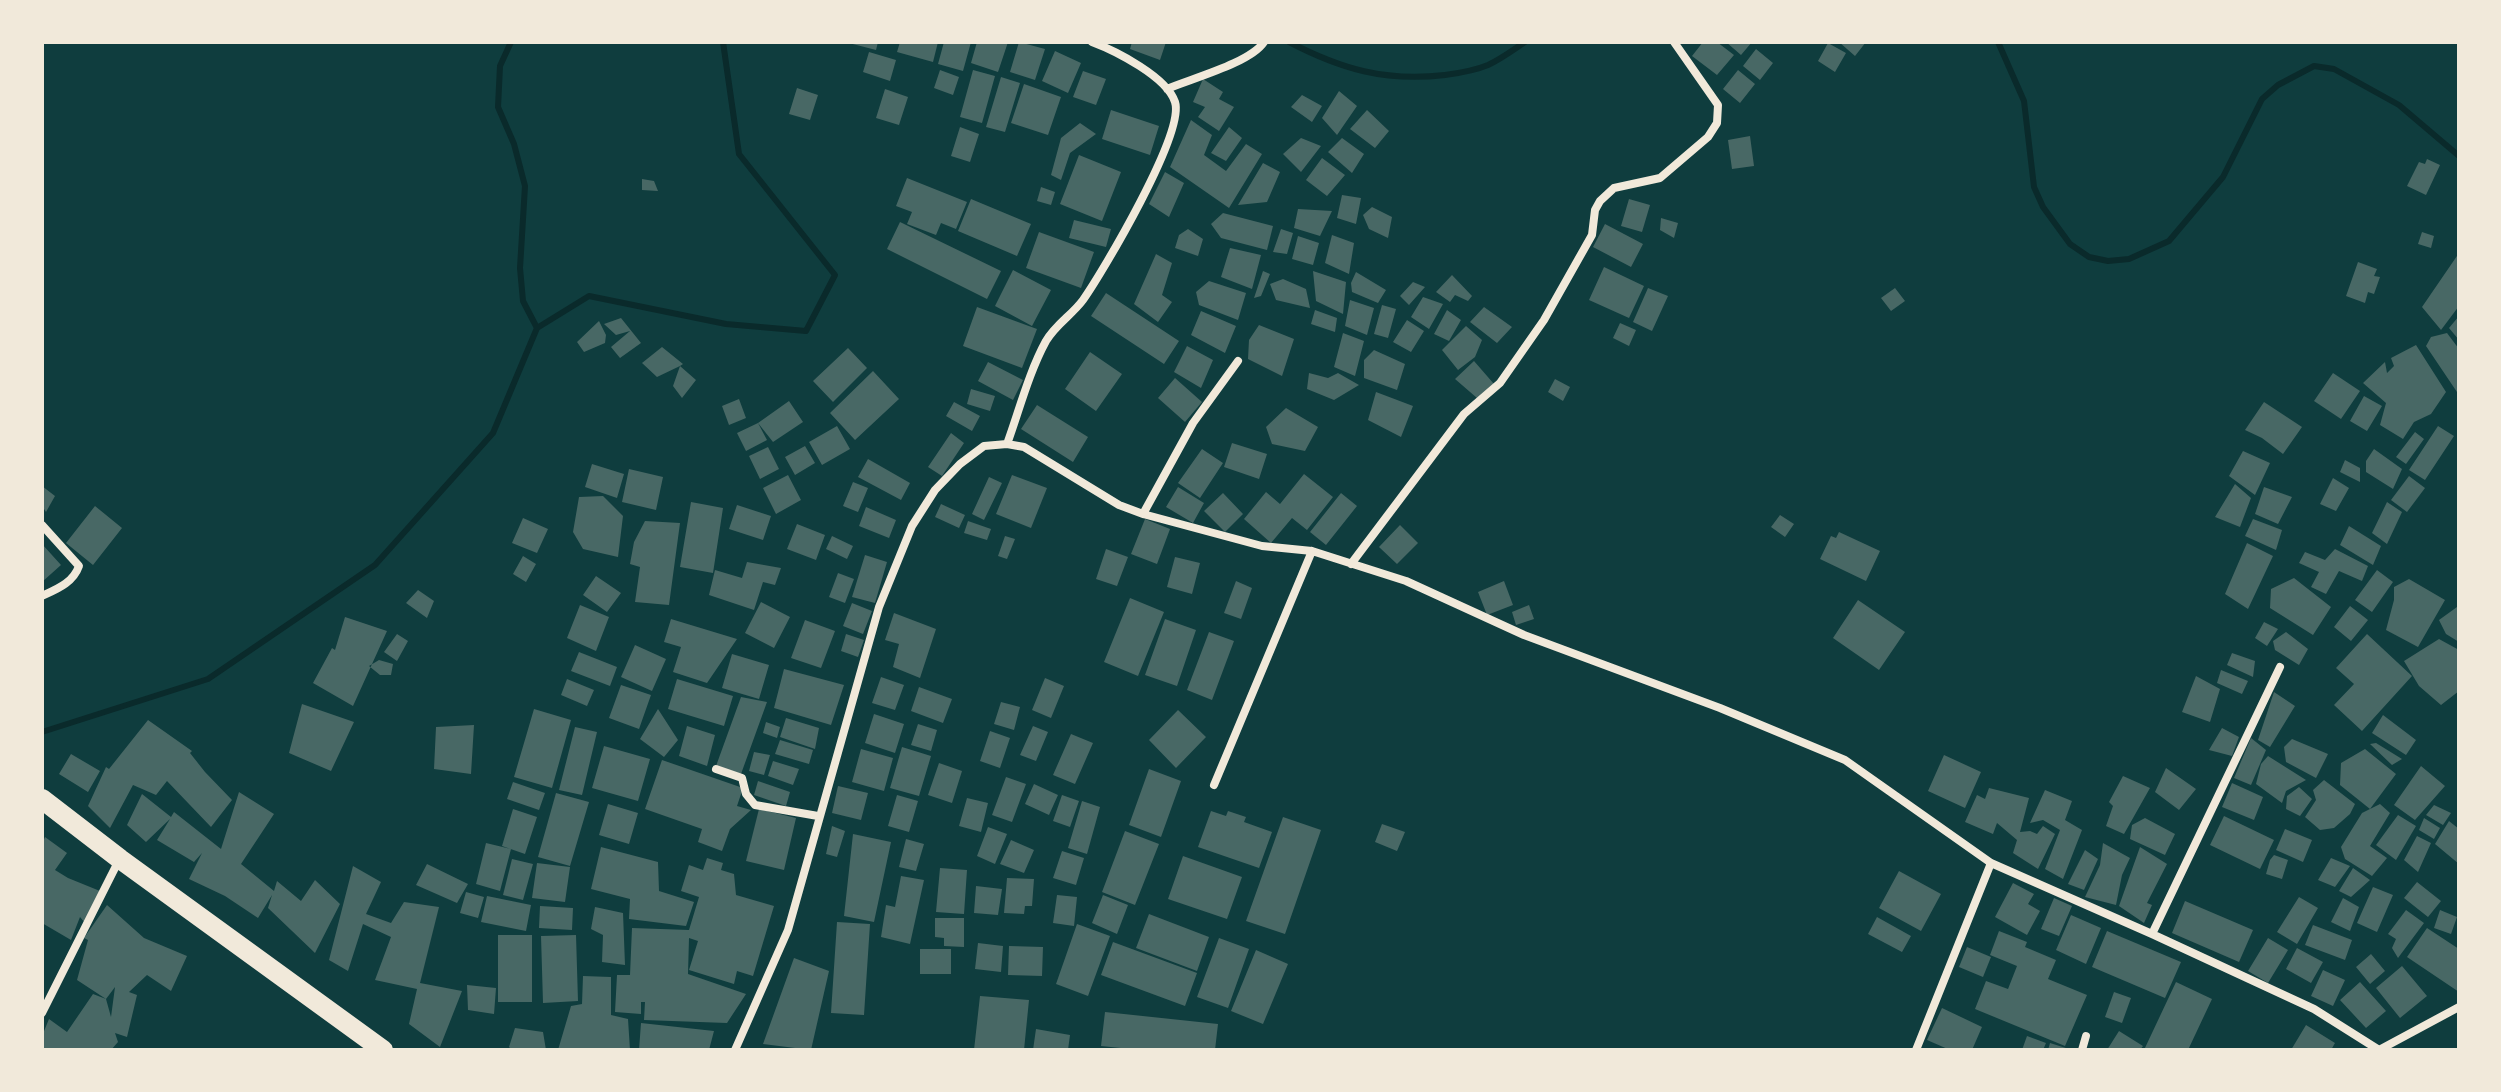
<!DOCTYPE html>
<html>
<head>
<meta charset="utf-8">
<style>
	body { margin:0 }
	#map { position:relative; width:2501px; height:1092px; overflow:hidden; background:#0f3d3e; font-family:Jost,sans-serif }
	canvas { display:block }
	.frame { position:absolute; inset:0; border:44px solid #f1e9da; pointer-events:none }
</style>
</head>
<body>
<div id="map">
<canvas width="2501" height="1092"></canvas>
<div class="frame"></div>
</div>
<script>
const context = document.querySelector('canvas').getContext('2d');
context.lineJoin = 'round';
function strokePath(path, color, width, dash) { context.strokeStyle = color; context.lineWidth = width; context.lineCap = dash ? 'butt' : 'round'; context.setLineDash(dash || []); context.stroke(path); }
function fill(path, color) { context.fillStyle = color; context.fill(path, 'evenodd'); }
strokePath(new Path2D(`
	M511 42 500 66 498 107 514 144 525 186 520 268 523 301 537 328
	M1289 42C1341 69 1385 82 1445 75 1460 73 1474 71 1488 65 1501 59 1513 50 1525 42
	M1998 42 2024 101 2034 187 2043 207 2070 244 2089 257 2108 261 2129 259 2169 241 2223 177 2262 99 2278 85 2314 66 2334 69 2399 105 2459 156
	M42 732 208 679 375 565 493 433 537 328 589 296 726 324 806 331 835 275 739 154 723 42`), '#0a2a2b', 6);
fill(new Path2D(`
	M845 42H878L876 50Z
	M900 42H938L933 62 897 52Z
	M944 42H971L963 71 938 64Z
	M977 42H1008L998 72 971 63Z
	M1019 42 1045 49 1035 80 1010 72Z
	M1132 42H1166L1160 60 1130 49Z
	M1703 42H1717L1734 55 1717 75 1692 56Z
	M1726 42H1752L1741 55Z
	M1839 42H1866L1855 56Z
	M1828 43 1846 53 1835 72 1818 61Z
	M1756 49 1773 63 1760 80 1743 66Z
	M1055 51 1081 63 1068 93 1042 81Z
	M869 52 896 60 890 81 863 72Z
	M940 70 959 77 953 95 934 88Z
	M973 70 995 76 982 123 960 117Z
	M1738 70 1755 84 1740 103 1723 89Z
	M1083 71 1106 79 1096 105 1073 97Z
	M1001 77 1020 83 1005 132 986 127Z
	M1203 79 1223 92 1219 99 1234 107 1219 131 1198 117 1205 107 1193 102Z
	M1024 84 1061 97 1048 135 1011 123Z
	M797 88 818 95 810 120 789 114Z
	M885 89 908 97 899 125 876 118Z
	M1339 91 1357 106 1337 135 1322 118Z
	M1302 95 1322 106 1312 122 1291 107Z
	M1111 110 1159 126 1150 155 1102 139Z
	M1367 110 1389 131 1375 148 1350 129Z
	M1191 120 1212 135 1204 155 1226 171 1246 144 1262 154 1229 208 1170 167Z
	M1080 123 1096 134 1070 153 1061 180 1051 175 1061 138Z
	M960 127 979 134 970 162 951 156Z
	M1229 127 1242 138 1226 161 1211 153Z
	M1750 136 1754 166 1732 169 1728 140Z
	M1301 138 1321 146 1301 172 1283 154Z
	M1342 138 1364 154 1352 173 1328 152Z
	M1079 155 1121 172 1102 221 1060 204Z
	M1322 158 1345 175 1327 196 1306 180Z
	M2427 159 2440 165 2426 195 2407 186 2419 162 2425 164Z
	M1263 163 1280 172 1267 202 1238 205Z
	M1165 172 1184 183 1169 217 1149 204Z
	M907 178 967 202 956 229 941 223 936 235 907 224 912 212 896 206Z
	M642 179 654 181 658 191 642 190Z
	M1041 187 1055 192 1051 205 1037 201Z
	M1342 195 1361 198 1356 224 1337 218Z
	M971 199 1031 224 1017 256 958 231Z
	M1629 199 1650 205 1642 232 1621 226Z
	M1372 207 1392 217 1388 238 1369 229 1363 215Z
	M1298 209 1332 211 1320 236 1294 228Z
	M1223 213 1273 226 1267 250 1221 238 1211 224Z
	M1661 218 1678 223 1674 238 1660 230Z
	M1074 220 1111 229 1106 247 1069 238Z
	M900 222 1001 271 987 299 887 249Z
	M1605 224 1643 244 1631 267 1593 247Z
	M1188 229 1203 239 1198 256 1175 248 1179 235Z
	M1281 229 1293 233 1287 254 1273 252Z
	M1039 232 1094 252 1081 288 1026 268Z
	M2422 232 2434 236 2431 248 2418 244Z
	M1332 235 1354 243 1349 274 1325 263Z
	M1298 236 1319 243 1313 265 1292 259Z
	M1230 248 1261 255 1252 289 1221 277Z
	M2459 253V306L2441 330 2422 307Z
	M1156 254 1172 263 1162 295 1172 302 1158 322 1134 304Z
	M2358 262 2377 269 2374 276 2380 277 2374 294 2368 292 2365 303 2346 296Z
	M1604 267 1644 286 1629 318 1589 300Z
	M1013 270 1051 290 1032 326 995 306Z
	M1263 271 1270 274 1261 296 1254 298Z
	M1313 271 1346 282 1343 314 1316 301Z
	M1356 272 1386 290 1378 303 1352 292 1351 283Z
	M1452 275 1472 296 1468 301 1455 295 1450 302 1436 292Z
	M1283 279 1306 289 1310 308 1276 300 1270 284Z
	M1209 281 1246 293 1238 320 1199 305 1196 292Z
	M1413 282 1425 287 1409 305 1400 296Z
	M1648 288 1668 296 1652 331 1633 322Z
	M1895 288 1905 301 1891 311 1881 298Z
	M1106 293 1179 341 1164 364 1091 316Z
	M1423 297 1443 304 1429 329 1411 317Z
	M1350 300 1374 308 1367 335 1345 326Z
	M1382 305 1396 309 1388 338 1374 334Z
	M977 307 1037 329 1022 368 963 346Z
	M1484 307 1512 327 1497 343 1470 322Z
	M1315 310 1337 318 1335 332 1311 324Z
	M1447 310 1461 320 1449 341 1434 334Z
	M1201 311 1236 326 1225 353 1191 335Z
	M2459 316V340L2449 328Z
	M621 318 641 343 620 358 611 347 630 331 616 335 604 324Z
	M1407 320 1424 331 1411 352 1393 342Z
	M599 321 606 335 605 343 584 352 577 342Z
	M1620 323 1636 330 1629 346 1613 338Z
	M1259 325 1294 339 1282 376 1248 359 1249 340Z
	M1466 326 1482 340 1475 357 1458 370 1442 350Z
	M1343 333 1364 341 1355 376 1334 367Z
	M2447 333 2459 349V395L2426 346 2431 337Z
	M2416 345 2446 392 2431 414 2414 422 2403 439 2380 425 2386 403 2363 383 2385 362 2387 373 2394 366 2391 358Z
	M1187 346 1213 360 1201 388 1174 372Z
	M662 347 683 364 680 366 696 380 682 398 673 386 680 366 657 377 642 363Z
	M848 348 867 368 833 402 813 381Z
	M1374 350 1405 364 1397 390 1364 378V360Z
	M1090 352 1122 374 1096 411 1065 389Z
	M1474 361 1494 384 1477 398 1455 379Z
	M988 362 1023 380 1013 400 978 381Z
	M873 371 899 399 855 440 830 413Z
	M1309 373 1328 378 1338 373 1359 385 1334 400 1307 389Z
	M2333 373 2360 391 2341 419 2314 401Z
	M1175 378 1202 402 1185 422 1158 398Z
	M1555 379 1570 387 1563 401 1548 392Z
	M971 389 995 396 990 411 967 404Z
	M1376 392 1413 406 1401 437 1368 420Z
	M2364 396 2382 406 2367 431 2350 421Z
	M739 399 746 418 729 425 722 406Z
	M789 401 803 422 773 442 758 423 767 440 746 451 737 433 758 423Z
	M954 402 980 416 972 431 946 416Z
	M2264 402 2302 427 2283 454 2262 438 2245 430Z
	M1037 405 1088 437 1073 462 1021 429Z
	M1286 408 1318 427 1305 451 1272 444 1266 427Z
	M837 426 850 449 822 465 809 442Z
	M2438 426 2454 436 2425 480 2409 470Z
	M2415 432 2424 439 2406 464 2396 457Z
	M951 433 964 443 942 476 928 467Z
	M1232 443 1267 454 1259 479 1224 467Z
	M805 446 815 463 795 475 785 457Z
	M768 447 779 469 760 479 749 456Z
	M1202 449 1223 463 1200 498 1178 483Z
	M2374 449 2402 469 2393 489 2366 472V461Z
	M2243 451 2270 463 2255 495 2229 476Z
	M868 459 910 483 901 500 858 477Z
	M2345 460 2360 468V482L2340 472Z
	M592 464 624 474 617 498 585 487Z
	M629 469 663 477 656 510 622 502Z
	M1304 474 1333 497 1307 530 1292 518 1271 543 1244 519 1266 492 1280 504Z
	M788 475 801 500 776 514 763 488Z
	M1012 475 1047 488 1031 528 996 514Z
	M2409 476 2425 488 2407 512 2391 500Z
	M989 477 1002 483 984 520 972 514Z
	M2333 478 2349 488 2336 511 2320 504Z
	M853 482 868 488 858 512 843 506Z
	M2235 484 2251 498 2240 527 2215 517Z
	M42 486 55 496 46 512 42 506Z
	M1178 487 1204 503 1193 523 1166 507Z
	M2264 487 2292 497 2278 524 2255 514Z
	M1223 493 1243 514 1225 532 1204 511Z
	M1341 493 1357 506 1326 545 1310 532Z
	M603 496 623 516 618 557 583 549 573 532 579 497Z
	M691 502 723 508 713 573 680 567Z
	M2387 502 2402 512 2387 544 2372 533Z
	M941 504 965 515 959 528 935 517Z
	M737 505 771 516 763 540 729 529Z
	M95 506 122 528 93 565 66 543Z
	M866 507 896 520 889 538 859 526Z
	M1780 515 1794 524 1785 537 1771 527Z
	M523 518 548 529 537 553 512 543Z
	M1145 519 1170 529 1157 564 1131 554Z
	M2253 519 2282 530 2276 550 2245 536Z
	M645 521 680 523 669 605 635 602 640 567 630 564 634 542Z
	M968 521 991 529 987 540 964 533Z
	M797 524 825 535 816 560 787 549Z
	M1400 525 1418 543 1397 564 1379 547Z
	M2349 526 2381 546 2373 565 2340 545Z
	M1839 532 1880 551 1866 581 1820 559 1831 536 1836 538Z
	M832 536 853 546 847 559 826 549Z
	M1005 536 1015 539 1007 559 998 556Z
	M2247 543 2273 556 2248 609 2225 594Z
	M42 544 61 565 42 582Z
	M1106 549 1128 557 1117 586 1096 579Z
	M2335 549 2368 566 2362 581 2339 571 2326 594 2311 587 2319 572 2299 563 2305 552 2325 560Z
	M865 555 887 562 875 603 852 597Z
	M523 556 536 564 526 582 513 574Z
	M1175 557 1200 563 1192 594 1167 587Z
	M747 562 781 568 775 585 763 582 754 610 709 595 715 570 742 578Z
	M2377 570 2393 582 2372 612 2355 600Z
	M838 573 854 579 845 603 829 597Z
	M596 576 621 593 607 612 583 595Z
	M2294 578 2331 607 2313 635 2270 608 2271 589Z
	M2409 579 2445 600 2418 647 2386 630 2394 600V587Z
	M1236 581 1252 588 1241 619 1224 613Z
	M1504 581 1513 605 1487 615 1478 592Z
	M418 590 434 601 427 618 406 603Z
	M1130 598 1164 612 1138 676 1104 662Z
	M1858 600 1905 632 1879 670 1833 638Z
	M761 602 790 617 774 648 745 633Z
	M852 603 872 611 863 634 843 626Z
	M580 605 609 617 596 651 567 638Z
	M1529 605 1534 619 1516 625 1512 612Z
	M2350 606 2368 620 2351 641 2334 627Z
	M2457 607 2459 610V642L2446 634 2439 620Z
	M894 613 936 629 920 678 893 667 899 644 885 640Z
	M345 617 387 631 353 706 313 683 332 648 335 650Z
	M671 619 737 639 707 683 673 672 681 647 664 642Z
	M1165 619 1196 630 1177 686 1145 675Z
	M805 620 835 631 821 668 791 658Z
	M2264 622 2278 629 2267 646 2255 638Z
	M1209 632 1234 641 1212 700 1187 690Z
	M2286 632 2308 649 2299 665 2275 650 2273 641Z
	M397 634 408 641 397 661 384 652Z
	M846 634 864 640 858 657 841 651Z
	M2367 634 2412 676 2362 731 2334 705 2354 684 2336 668Z
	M2439 639 2459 650V691L2441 705 2419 686 2404 661Z
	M635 645 666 659 652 691 621 677Z
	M579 652 617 667 610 686 571 671Z
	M2232 653 2255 661 2253 677 2227 665Z
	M732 654 769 665 759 699 722 688Z
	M379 660 393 664 391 675H380L369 666Z
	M784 669 844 685 831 725 774 708Z
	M2221 670 2248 681 2242 694 2217 683Z
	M2196 676 2220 689 2210 722 2182 712Z
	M881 677 904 685 895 710 872 703Z
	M1045 678 1064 686 1051 718 1032 710Z
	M567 679 594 690 587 706 561 695Z
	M677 679 733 696 724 726 668 709Z
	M621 685 651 695 639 729 609 718Z
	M919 687 952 699 943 723 911 711Z
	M2274 692 2295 706 2270 747 2258 740Z
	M741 697 767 702 741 774 716 766Z
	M1001 702 1020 707 1014 730 994 724Z
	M302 704 354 722 331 771 289 753Z
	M534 709 571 720 552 788 514 777Z
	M658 709 678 740 664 757 640 739Z
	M1178 710 1206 737 1176 768 1149 740Z
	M874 714 904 724 895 753 865 743Z
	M2383 715 2416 740 2406 755 2372 733Z
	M786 718 819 728 815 749 780 737Z
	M148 720 192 751 190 753 205 772 232 800 211 827 167 781 156 795 133 785 110 828 88 806 106 767 109 769Z
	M766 722 780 727 777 738 763 733Z
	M918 724 937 730 931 751 911 745Z
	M474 725 471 774 434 769 436 727Z
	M687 726 715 735 707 766 679 756Z
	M1033 726 1048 732 1036 761 1020 755Z
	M575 727 597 732 582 795 559 790Z
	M2222 728 2239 737 2232 756 2209 750Z
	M990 731 1010 738 1000 768 980 761Z
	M1071 734 1093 743 1075 784 1053 775Z
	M2251 738 2266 750 2251 785 2234 778Z
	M2292 739 2328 754 2316 778 2286 762 2284 747Z
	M780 740 813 750 809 764 775 754Z
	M2376 743 2402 759 2392 765 2370 744Z
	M604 746 650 759 638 801 592 788Z
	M902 747 931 756 919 796 890 788Z
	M861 749 893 758 884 791 852 782Z
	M2365 749 2396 774 2370 809 2380 804 2390 813 2370 846 2387 858 2372 876 2345 859 2341 847 2362 813 2370 809 2340 785 2341 763Z
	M754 752 770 755 764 775 749 771Z
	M71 754 100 771 88 792 59 774Z
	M1944 755 1981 772 1965 808 1928 791Z
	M2268 756 2306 780 2286 791 2282 803 2256 784 2261 764Z
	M662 760 743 788 737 806 751 810 730 829 722 851 698 842 702 829 645 809Z
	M773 761 799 769 793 785 768 776Z
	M939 763 962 771 952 803 928 795Z
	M2421 766 2445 786 2415 820 2394 805Z
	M2166 768 2196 789 2179 810 2155 792Z
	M1149 769 1181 781 1161 837 1129 825Z
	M2123 776 2150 788 2124 834 2106 826 2113 806 2109 802Z
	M1006 777 1026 784 1012 822 992 815Z
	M2324 780 2355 804 2350 814 2334 828 2320 830 2305 817 2316 800 2313 790Z
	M758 781 790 792 786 806 754 795Z
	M513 782 545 793 539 810 507 799Z
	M2232 783 2263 797 2254 820 2222 807Z
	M1034 784 1058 795 1049 815 1025 804Z
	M838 786 868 793 861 820 832 813Z
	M2299 787 2312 799 2300 816 2286 809 2287 796Z
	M1989 788 2029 798 2020 832 2030 831 2037 834 2043 826 2055 834 2038 869 2013 853 2017 840 1997 823 1993 834 1965 822 1977 795 1985 799Z
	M2045 790 2072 801 2065 820 2082 830 2063 879 2045 869 2060 830 2043 820 2030 823Z
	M239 792 274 814 241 864 274 891 277 881 301 901 315 880 340 904 315 953 268 908 272 895 258 918 225 896 189 879 202 853 194 862 157 840 170 819 146 842 127 825 142 794 171 817 174 812 221 849Z
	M556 793 589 802 570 866 538 857Z
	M897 795 918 801 909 832 888 826Z
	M1062 795 1079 801 1070 827 1053 821Z
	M967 798 988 803 981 832 959 826Z
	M1082 801 1100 807 1087 854 1068 848Z
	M608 804 638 813 629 844 599 835Z
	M2434 805 2451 813 2443 825 2426 815Z
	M513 809 537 817 525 854 502 846Z
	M759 809 796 818 784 870 746 861Z
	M1211 811 1226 816 1228 811 1246 817 1244 822 1272 832 1259 868 1198 847Z
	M2398 815 2416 826 2396 860 2376 845Z
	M2224 816 2274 840 2260 869 2210 845Z
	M1283 817 1321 830 1285 934 1246 921Z
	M2145 818 2175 834 2165 855 2130 839 2132 825Z
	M2424 818 2440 828 2434 839 2419 830Z
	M2449 821 2459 829V864L2435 844Z
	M1382 824 1405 832 1397 851 1375 842Z
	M832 826 845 831 837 857 826 854Z
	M988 827 1007 834 995 864 977 856Z
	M2285 829 2312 840 2303 862 2276 850Z
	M1125 831 1159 844 1135 905 1102 892Z
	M853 834 891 842 874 922 844 916Z
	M2417 836 2431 843 2418 872 2404 860Z
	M45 837 67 853 55 870 68 878 100 891 85 923 80 917 71 940 42 923V844Z
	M906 839 924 844 916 871 899 867Z
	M1011 840 1034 850 1024 873 1000 864Z
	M486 843 511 849 500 891 476 884Z
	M2103 843 2130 858 2122 875 2116 905 2085 897 2100 865Z
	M601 847 658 862 659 891 694 902 686 926 629 919 630 899 591 889Z
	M2140 847 2167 864 2147 903 2152 905 2144 923 2119 906Z
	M2085 850 2098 859 2084 890 2068 884Z
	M1062 851 1084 858 1076 885 1053 878Z
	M2274 855 2288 860 2282 879 2266 874 2270 860Z
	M1183 856 1242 877 1227 919 1168 899Z
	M707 858 723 863 721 870 734 874 736 895 774 906 753 976 737 971 734 984 689 970 698 941 689 938 688 974 746 994 727 1023 644 1020 645 1002H641V1014L615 1012 617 975H630L632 928 689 930 699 897 681 891 689 865 703 870Z
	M2331 858 2350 866 2335 887 2318 880Z
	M512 859 533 864 523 900 503 895Z
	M537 863 570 867 565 902 532 898Z
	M427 864 468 884 457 903 416 885Z
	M353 866 381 882 366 914 391 923 404 902 439 907 420 983 462 991 440 1047 409 1024 417 989 375 980 391 937 363 924 348 971 329 960Z
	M940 868 967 870 964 914 936 912Z
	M2353 868 2370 880 2351 897 2339 891Z
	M1899 871 1941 894 1921 931 1879 908Z
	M901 876 924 880 910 944 881 937 886 905 895 907Z
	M1007 878 1034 879 1032 906H1025L1024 914 1004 913Z
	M2417 882 2441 901 2428 917 2404 898Z
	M2013 883 2034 894 2028 904 2040 911 2027 935 1995 917Z
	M976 886 1002 889 998 915 974 913Z
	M2373 887 2393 895 2377 932 2357 923Z
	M466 892 484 897 478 918 460 913Z
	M1057 895 1077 897 1074 926 1053 923Z
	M1103 895 1128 905 1117 934 1092 923Z
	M487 896 531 905 526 931 481 922Z
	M2299 897 2318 908 2297 944 2277 932Z
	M2054 898 2072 906 2059 936 2041 929Z
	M2343 898 2359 907 2350 931 2331 922Z
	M2185 901 2253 930 2239 962 2172 933Z
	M107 905 144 938 187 956 171 991 147 975 129 992 137 995 127 1037 115 1033 118 1042 111 1050H42V1036L49 1019 67 1032 93 994 106 999 77 980 88 940 84 938ZM115 987 111 1017 106 999Z
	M540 906 573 908 572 930 539 928Z
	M595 907 623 913 625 965 602 962 603 935 591 929Z
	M2406 910 2424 923 2398 958 2392 948 2396 939 2388 934Z
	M2440 910 2457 917 2451 934 2434 928Z
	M1149 914 1209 937 1197 971 1136 948Z
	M2071 915 2101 928 2086 964 2056 950Z
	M1877 917 1911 936 1902 952 1868 934Z
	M935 918H964V947L944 946V938L935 937Z
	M837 922 870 924 864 1015 831 1013Z
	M1077 924 1110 936 1088 996 1056 984Z
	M2313 925 2352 940 2345 960 2305 945Z
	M2427 928 2459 949V992L2407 957Z
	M1999 931 2027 942 2025 947 2056 960 2048 979 2087 995 2065 1046 1975 1009 1986 981 2008 989 2017 966 1990 955Z
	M2107 931 2181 962 2165 998 2092 967Z
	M498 935H532V1002H498Z
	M576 935 578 1001 543 1003 541 936Z
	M1219 938 1249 949 1228 1008 1197 997Z
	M2268 938 2288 950 2268 983 2248 971Z
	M1113 942 1197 973 1185 1006 1101 975Z
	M978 943 1003 946 1001 972 975 969Z
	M1009 946 1043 947 1042 976 1008 975Z
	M1967 947 1991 957 1983 977 1959 967Z
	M2297 948 2323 962 2311 983 2286 969Z
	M920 949H951V974H920Z
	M1256 950 1288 964 1263 1024 1231 1011Z
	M2371 954 2385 971 2370 984 2356 967Z
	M794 958 829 971 811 1050 763 1044Z
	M2402 966 2427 996 2400 1018 2376 988Z
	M2323 970 2345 980 2333 1006 2311 996Z
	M583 976 611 977V1015L628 1019 630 1050H558L571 1006 582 1004Z
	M2176 982 2212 999 2188 1050H2144Z
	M2360 982 2386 1011 2366 1028 2340 1000Z
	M467 985 496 988 494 1014 468 1010Z
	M2114 992 2131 998 2122 1023 2105 1017Z
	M980 996 1029 1000 1024 1050H974Z
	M1942 1008 1982 1027 1972 1050H1950L1927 1040Z
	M1105 1012 1218 1024 1215 1050H1140L1101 1046Z
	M641 1023 714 1031 709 1050H639Z
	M2306 1025 2335 1043 2331 1050H2291Z
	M515 1028 543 1032 546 1050H512L509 1047Z
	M1036 1029 1070 1035 1068 1050H1033Z
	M2119 1031 2143 1046 2140 1050H2107Z
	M2027 1036 2046 1043 2043 1050H2022Z
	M2050 1043 2069 1049V1050H2048Z`), '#486865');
strokePath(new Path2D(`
	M1167 89C1193 78 1250 63 1264 42
	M1007 444C1019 411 1029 372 1046 341 1056 324 1072 315 1083 300 1104 270 1185 133 1175 102 1167 77 1116 51 1092 42
	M1143 514 1193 423 1238 361
	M42 525 79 566C73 583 57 589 42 596
	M1351 564 1464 414 1500 383 1544 320 1592 235 1595 210 1600 201 1614 188 1660 178 1708 137 1717 123 1718 105 1674 42
	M716 769 742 778 746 794 755 805 818 816
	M1214 785 1312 551
	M2152 934 2280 667
	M42 1013 119 860
	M735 1050 788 930 879 607 912 526 935 490 960 464 984 446 1007 444 1024 447 1119 505 1143 514 1262 546 1312 551 1406 581 1524 635 1720 708 1845 760 1991 863 2152 934 2314 1009 2379 1050
	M1916 1050 1991 863
	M2082 1050 2086 1036
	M2379 1050 2459 1007`), '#f1e9da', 8);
strokePath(new Path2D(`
	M42 799 120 859 383 1050`), '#f1e9da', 20);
</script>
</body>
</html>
